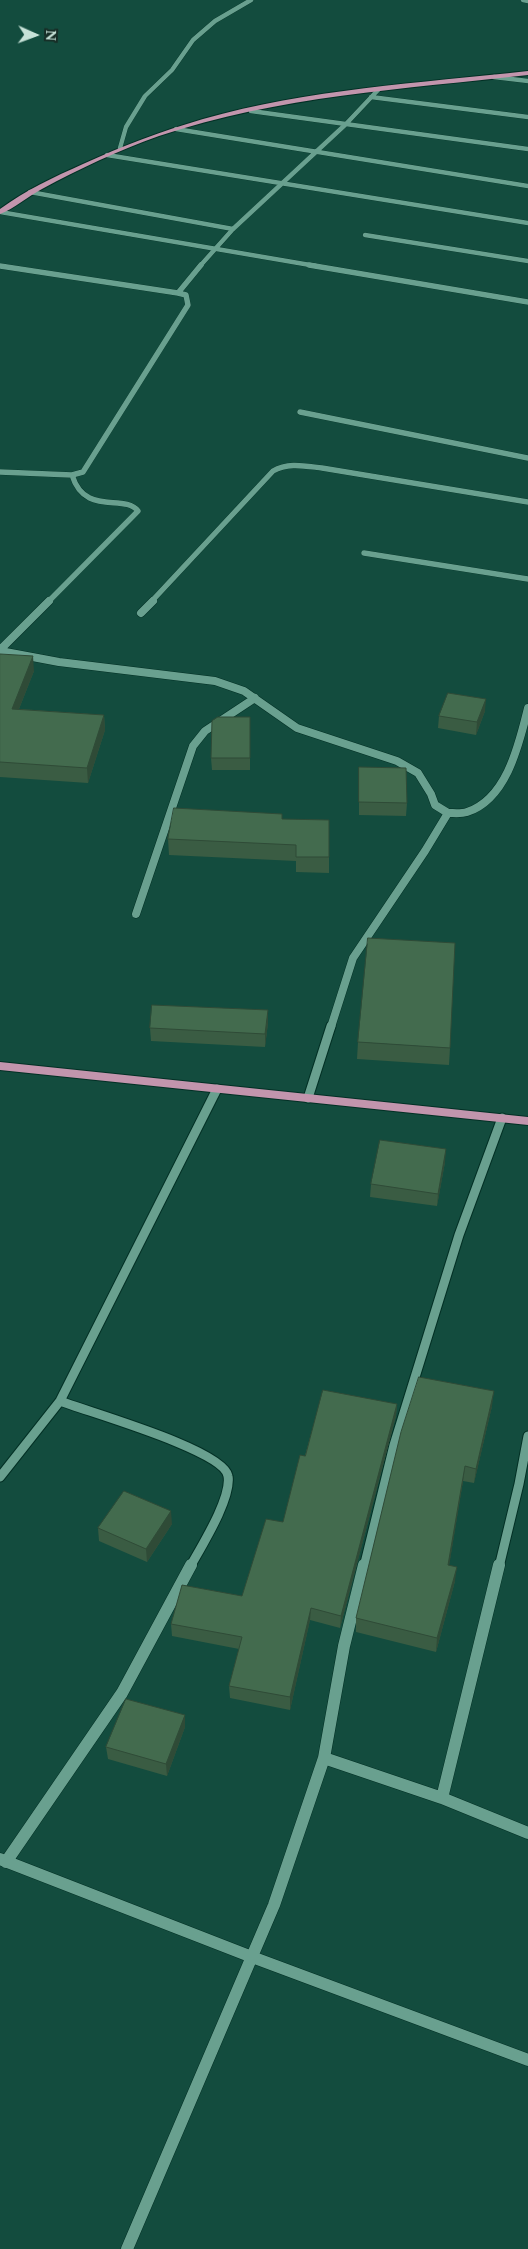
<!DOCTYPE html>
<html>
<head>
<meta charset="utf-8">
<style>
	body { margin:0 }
	#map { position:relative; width:528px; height:2249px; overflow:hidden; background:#134c3e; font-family:Spectral,serif }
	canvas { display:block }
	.north { position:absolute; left:10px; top:10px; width:50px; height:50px; -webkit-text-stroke:4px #162d26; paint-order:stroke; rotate:92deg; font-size:14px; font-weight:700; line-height:20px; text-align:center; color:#c7e2d8 }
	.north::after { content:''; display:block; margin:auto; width:18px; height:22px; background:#c7e2d8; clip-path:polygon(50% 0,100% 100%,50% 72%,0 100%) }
</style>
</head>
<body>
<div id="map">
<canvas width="528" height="2249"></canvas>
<div class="north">N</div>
</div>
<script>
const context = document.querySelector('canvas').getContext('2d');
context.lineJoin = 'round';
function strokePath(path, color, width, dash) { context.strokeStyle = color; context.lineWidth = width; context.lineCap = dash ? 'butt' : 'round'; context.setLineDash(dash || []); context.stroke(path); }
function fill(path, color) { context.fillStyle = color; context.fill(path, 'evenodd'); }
const minorFar4 = new Path2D(`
	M523 0 528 1
	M494 77 528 81
	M371 97 528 117
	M251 111 528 149
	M176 129 528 186
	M120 148 126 127 145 96 172 70 193 40 215 21 251 0
	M107 155 528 223
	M30 192 233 229
	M0 212 316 266
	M365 235 528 261
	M200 266 233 229 346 124 378 90`);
const minorFar3 = new Path2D(`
	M309 265 528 302
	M0 266 178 293 186 295 188 305 83 472 72 475 0 472
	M178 293 201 265
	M300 412 528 458
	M364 553 528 579
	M48 602 138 511C124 493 85 517 72 475
	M151 602 273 471C288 462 305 466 322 468L528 502`);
const minorFar2 = new Path2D(`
	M141 613 153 601
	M0 650 49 601
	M0 651 59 662 215 681 244 691 297 728 397 761 418 773 431 794 435 805 448 813
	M136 914 193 746 205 731 255 698
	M331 1027 353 958 425 851 448 813C454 813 461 814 467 812 507 799 519 744 528 708`);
const minorFar1 = new Path2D(`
	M308 1098 331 1026
	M60 1401C88 1412 224 1450 228 1476 232 1498 201 1547 190 1567
	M0 1477 60 1401 217 1089
	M364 1567 394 1445 459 1235 502 1118
	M499 1567 519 1484 528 1436`);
const minor = new Path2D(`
	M324 1758 442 1798 528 1833
	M442 1798 499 1565
	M0 1859 252 1957 528 2060
	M6 1862 122 1693 191 1565
	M127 2249 274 1905 324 1758 344 1646 364 1565`);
const major = new Path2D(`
	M528 71V75C405 89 278 96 159 136 119 150 79 169 42 189 28 196 14 209 0 214V209C26 190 54 177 83 164 122 146 162 131 203 119 308 89 420 83 528 71Z
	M0 1062 528 1117V1125L0 1070Z`);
strokePath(minorFar4, '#033025', 5);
strokePath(minorFar3, '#033025', 6);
strokePath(minorFar2, '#033025', 9);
strokePath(minorFar1, '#033025', 11);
strokePath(minor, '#033025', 13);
strokePath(major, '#033025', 2);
strokePath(minorFar4, '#69a08f', 4.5);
strokePath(minorFar3, '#69a08f', 5.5);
strokePath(minorFar2, '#69a08f', 8);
strokePath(minorFar1, '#69a08f', 9);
strokePath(minor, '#69a08f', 12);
fill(major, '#c295ad');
fill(new Path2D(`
	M0 654 34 671 19 709 104 715 105 730 88 783 0 777Z
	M485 711 476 735 438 728 439 716Z
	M250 717V770H212L211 758Z
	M359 780 407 803 406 816 359 815Z
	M282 814V819L329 857V873L296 872V861L169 855 168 839Z
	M268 1023 265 1047 151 1041 150 1028Z
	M358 1042 450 1048 449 1065 357 1059Z
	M445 1162 437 1206 370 1197 371 1184Z
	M397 1404 396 1416 340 1628 310 1620 290 1710 230 1698 229 1686 239 1649 172 1636 171 1624 242 1596 283 1522 305 1456Z
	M492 1406 474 1483 463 1481 449 1565 455 1581 436 1652 356 1632V1618Z
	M172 1524 147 1562 99 1541 98 1528Z
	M185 1727 167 1776 108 1759 106 1747Z`), '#3a5c43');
fill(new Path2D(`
	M33 656 34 671 13 724 12 709Z
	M486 699 485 711 476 735 477 722Z
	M104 715 105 730 88 783 87 768Z
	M268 1010V1023L265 1047V1034Z
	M446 1149 445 1162 437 1206 438 1194Z
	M494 1391 492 1406 474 1483 476 1469Z
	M397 1404 396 1416 340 1628 341 1616Z
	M465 1466 463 1481 447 1579 448 1565Z
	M171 1511 172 1524 147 1562 146 1549Z
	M457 1567 455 1581 436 1652 437 1638Z
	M311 1608 310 1620 290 1710V1697Z
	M185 1715V1727L167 1776 166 1764Z`), '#2f4b37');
const building = new Path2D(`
	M0 654 33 656 12 709 104 715 87 768 0 762Z
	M448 693 486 699 477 722 439 716Z
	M218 717H250V758H211L212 721Z
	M359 767 406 768 407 803 359 802Z
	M174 808 282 814V819L329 820V857H296V845L168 839Z
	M368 938 455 943 450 1048 358 1042Z
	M152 1005 268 1010 265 1034 150 1028Z
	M380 1140 446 1149 438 1194 371 1184Z
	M419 1377 494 1391 476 1469 465 1466 448 1565 457 1567 437 1638 356 1618 401 1432Z
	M323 1390 397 1404 341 1616 311 1608 290 1697 229 1686 242 1637 171 1624 182 1585 242 1596 266 1519 283 1522 300 1455 305 1456Z
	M124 1491 171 1511 146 1549 98 1528Z
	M126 1699 185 1715 166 1764 106 1747Z`);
fill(building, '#436b4e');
strokePath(building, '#2f4b37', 1);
</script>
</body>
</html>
